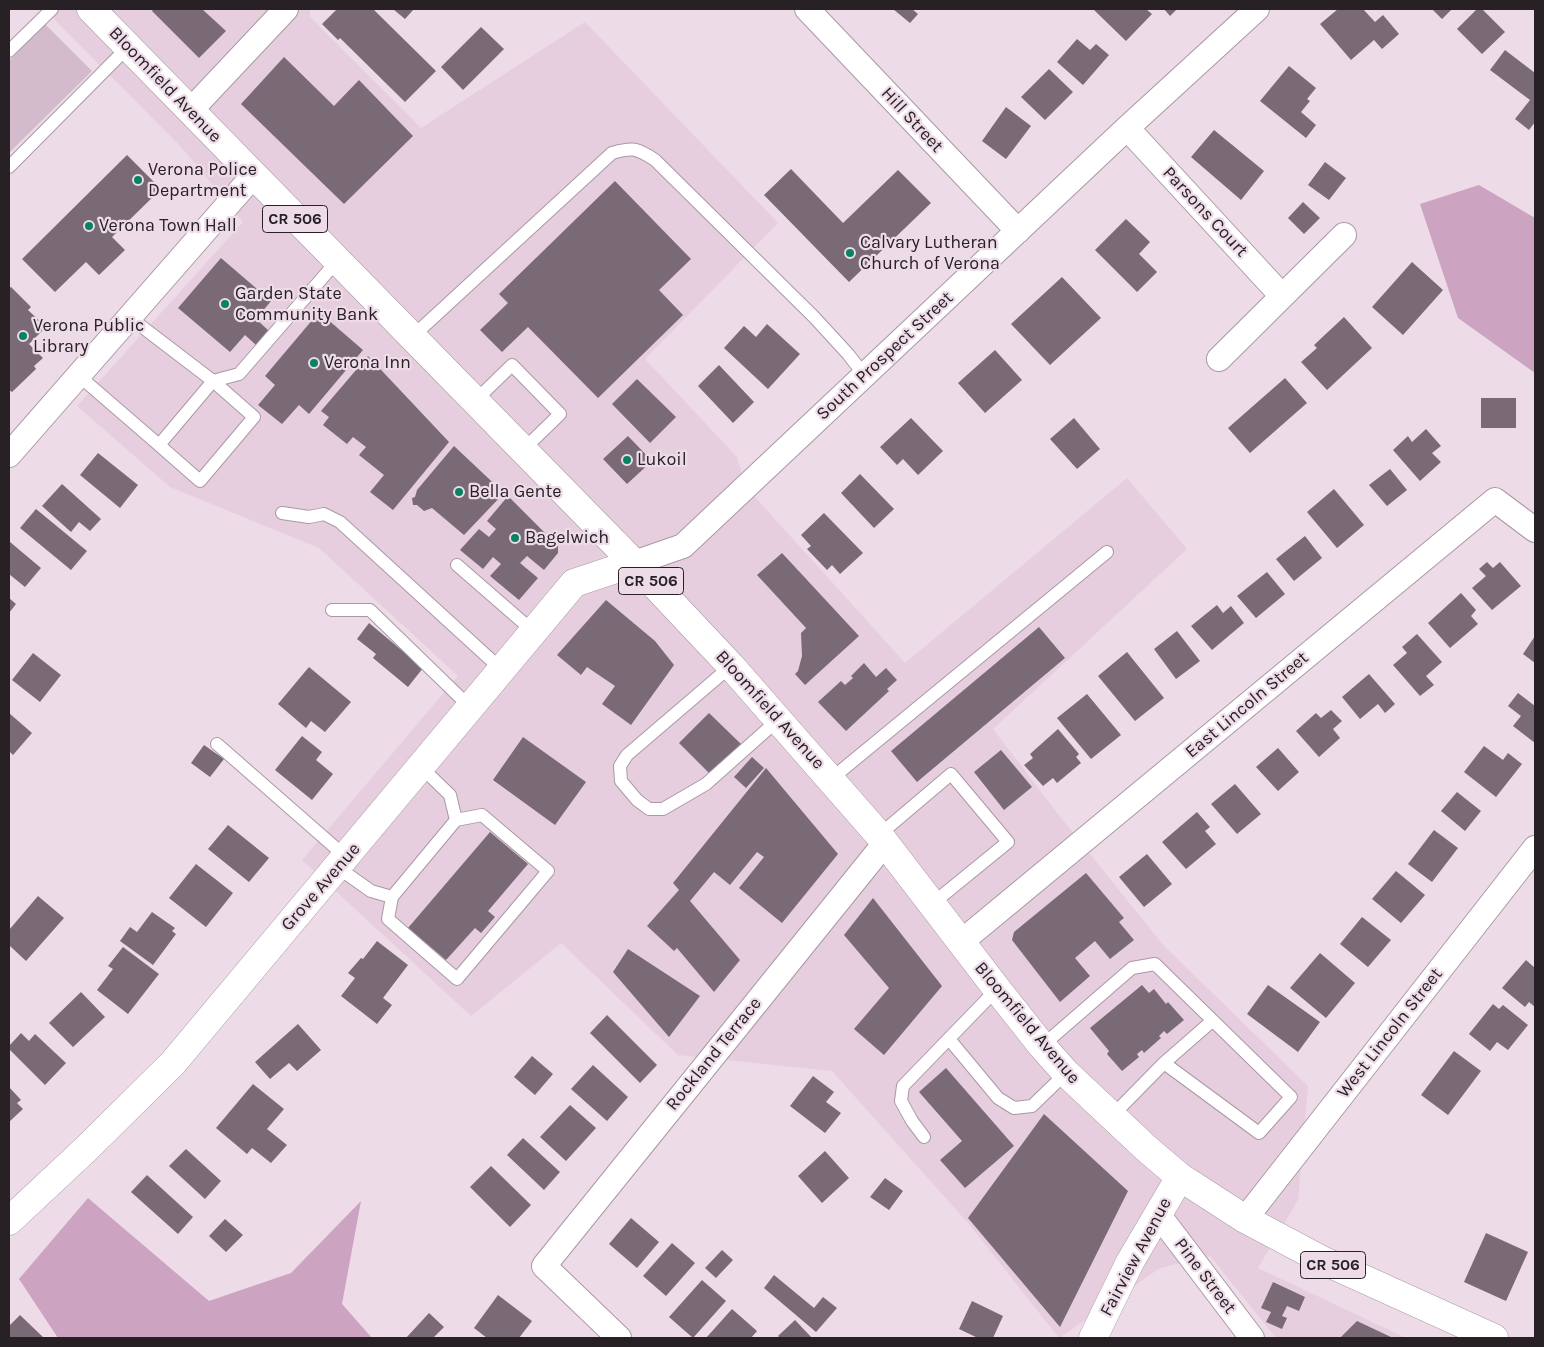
<!DOCTYPE html>
<html>
<head>
<meta charset="utf-8">
<style>
	body { margin:0 }
	#map { position:relative; width:1544px; height:1347px; overflow:hidden; background:#eddbe7; font-family:Karla,sans-serif }
	canvas { display:block }
	.frame { position:absolute; inset:0; border:10px solid #272126; pointer-events:none }
</style>
</head>
<body>
<div id="map">
<canvas width="1544" height="1347"></canvas>
<div class="frame"></div>
</div>
<script>
const context = document.querySelector('canvas').getContext('2d');
context.lineJoin = 'round';
function fill(path, color) { context.fillStyle = color; context.fill(path, 'evenodd'); }
function strokePath(path, color, width, dash) { context.strokeStyle = color; context.lineWidth = width; context.lineCap = dash ? 'butt' : 'round'; context.setLineDash(dash || []); context.stroke(path); }
function label(font, color, halo, rows, align = 'center') {
  context.font = font + ' Karla,sans-serif'; context.lineWidth = 4.5; context.setLineDash([]); context.textBaseline = 'middle'; context.strokeStyle = halo; context.fillStyle = color; for (const [text, x, y, turn = 0] of rows) {
    context.save(); context.translate(x, y); context.rotate((+turn || 0) * Math.PI / 180); context.textAlign = isNaN(turn) ? turn : align; if (halo) context.strokeText(text, 0, 0); context.fillText(text, 0, 0); context.restore();
  }
}
fill(new Path2D(`
	M44 9H310V17L421 128 585 22 778 223 645 359 737 457 746 487 905 663 1127 478 1187 549 993 729 1058 814 1163 945 1308 1086 1298 1200 1258 1268 1406 1338H1276L1210 1256 1160 1268 1059 1338 969 1224 832 1071 678 1055 561 943 471 1016 302 860 458 676 319 548 170 487 77 406 243 222 183 149Z`), '#e6cede');
fill(new Path2D(`
	M45 24 92 71 9 153V61Z`), '#d4bbcc');
fill(new Path2D(`
	M1479 185 1535 218V373L1458 318 1420 204Z
	M88 1198 209 1301 291 1273 361 1201 342 1304 372 1338H58L19 1279Z`), '#cca3c0');
fill(new Path2D(`
	M153 9H202L226 31 199 58 152 11Z
	M337 9H373L436 71 405 102 340 38 338 40 322 24Z
	M393 9H414L405 19Z
	M893 9H912L918 14 910 23Z
	M1093 9H1146L1152 14 1126 41Z
	M1164 9H1177L1170 16Z
	M1338 9H1363L1375 22 1383 15 1399 34 1382 49 1374 40 1351 60 1320 24Z
	M1432 9H1452L1442 19Z
	M1477 9H1482L1505 32 1482 54 1457 29Z
	M481 27 504 49 463 90 441 67Z
	M1077 39 1090 50 1096 44 1109 55 1083 85 1057 62Z
	M1505 50 1535 73V122L1529 130 1515 119 1530 100 1490 70Z
	M284 57 334 106 359 80 413 136 344 204 241 104Z
	M1289 66 1316 88 1307 99 1310 101 1301 112 1316 125 1306 138 1260 101Z
	M1049 69 1073 92 1045 120 1021 97Z
	M1006 107 1031 126 1006 159 982 141Z
	M1214 130 1264 171 1241 200 1191 157Z
	M127 155 161 189 112 237 125 250 99 275 86 262 55 292 22 259Z
	M1325 162 1346 178 1329 200 1308 185Z
	M791 169 843 223 898 170 931 203 849 282 764 195Z
	M615 181 691 259 659 290 683 315 598 398 528 327 502 352 480 330 508 303 499 294Z
	M1303 202 1320 218 1304 234 1288 218Z
	M1126 219 1150 242 1139 254 1157 272 1137 292 1095 250Z
	M221 258 271 301 256 319 269 331 256 345 245 335 230 352 178 308Z
	M1412 262 1443 290 1403 335 1372 307Z
	M1062 277 1101 318 1050 365 1011 324Z
	M11 287 31 307 28 310 46 327 29 344 43 358 34 366 36 369 12 392 9 390V288Z
	M319 312 363 350 309 414 299 405 282 424 258 405 275 385 265 376Z
	M1344 317 1372 348 1327 390 1301 362 1317 348 1314 345Z
	M767 324 800 354 768 389 724 348 744 326 756 337Z
	M995 350 1022 380 985 413 958 383Z
	M368 356 449 442 393 510 370 492 384 475 359 455 366 447 353 437 347 444 323 425 329 417 321 411Z
	M719 365 754 402 733 423 698 386Z
	M1285 378 1307 403 1250 453 1228 428Z
	M637 379 676 417 650 443 612 404Z
	M1481 398H1516V428H1481Z
	M911 418 943 451 918 475 903 459 897 465 880 447Z
	M1074 418 1100 449 1077 469 1050 439Z
	M1426 429 1441 446 1432 453 1441 462 1420 481 1393 450 1408 436 1412 442Z
	M628 436 652 461 627 484 603 459Z
	M454 446 504 493 464 535 432 508 424 511 417 505H413L412 498 415 497 417 490Z
	M98 453 138 485 120 508 80 475Z
	M1390 469 1407 490 1387 506 1369 485Z
	M860 474 894 509 874 528 841 493Z
	M62 484 101 519 90 531 79 522 71 532 42 506Z
	M1334 489 1364 525 1337 548 1307 512Z
	M508 496 558 546V553L544 570 527 556 520 563 538 578 519 600 490 576 501 564 493 557 483 569 460 550 479 529 489 537 496 529 487 521Z
	M36 509 87 551 71 570 20 528Z
	M824 513 863 553 840 574 832 565 827 570 807 549 811 546 801 535Z
	M1305 536 1322 558 1294 581 1276 559Z
	M10 542 41 568 25 587 9 574V544Z
	M782 553 859 636 805 685 795 674 798 671 802 656 801 633 806 628 757 575Z
	M1487 562 1493 568 1500 562 1521 586 1492 610 1472 588 1486 576 1479 569Z
	M1267 572 1285 594 1256 618 1237 596Z
	M1461 593 1476 610 1471 616 1478 624 1450 648 1428 623Z
	M9 598 16 604 9 613Z
	M606 600 655 641 674 665 631 725 602 704 615 686 587 667 581 675 557 655Z
	M1217 605 1223 613 1231 606 1244 623 1212 650 1191 626Z
	M369 623 423 668 408 687 373 658 376 654 357 639Z
	M1039 627 1065 658 917 782 891 751Z
	M1177 631 1200 661 1176 679 1154 649Z
	M1417 634 1442 662 1426 676 1434 685 1420 696 1393 665 1407 653 1402 647Z
	M1535 636V663L1523 654Z
	M1127 652 1164 698 1135 721 1098 676Z
	M33 653 61 675 40 702 12 680Z
	M864 663 876 677 886 668 897 680 887 689 889 691 846 731 818 702 841 681 845 685 853 678 851 676Z
	M309 667 351 702 325 732 311 721 306 728 278 704Z
	M1369 674 1395 704 1385 713 1378 704 1360 719 1342 697Z
	M1518 693 1535 706V743L1513 726 1521 716 1508 706Z
	M1087 694 1121 735 1091 759 1057 718Z
	M1331 710 1342 721 1333 729 1340 738 1319 757 1296 731 1316 713 1321 718Z
	M9 713 32 733 13 755 9 751Z
	M709 713 742 745 712 776 679 743Z
	M1058 729 1079 754 1076 757 1081 763 1057 783 1053 778 1043 786 1024 765 1033 758 1030 754Z
	M302 736 322 752 316 760 333 774 312 800 275 770Z
	M523 737 586 782 555 825 493 780Z
	M204 745 224 759 210 777 191 763Z
	M1484 746 1503 760 1508 753 1522 764 1496 797 1464 772Z
	M1278 748 1299 772 1278 791 1256 767Z
	M1001 750 1032 787 1004 810 974 772Z
	M752 757 764 768 746 788 734 777Z
	M766 768 838 854 782 923 739 888 764 857 757 852 730 885 714 872 690 901 740 960 714 992 677 948 674 951 647 926 679 890 673 883Z
	M1235 784 1261 814 1237 834 1211 804Z
	M1457 792 1481 811 1465 831 1441 811Z
	M1197 812 1210 827 1205 831 1216 844 1186 869 1162 842Z
	M228 825 269 858 249 882 208 849Z
	M1434 830 1458 848 1432 882 1408 864Z
	M490 832 528 864 488 911 495 917 481 933 475 928 446 960 408 928Z
	M1147 854 1172 884 1144 907 1119 877Z
	M196 864 233 893 206 927 169 898Z
	M1396 871 1425 895 1401 923 1372 899Z
	M1086 873 1124 918 1119 922 1134 940 1110 959 1095 941 1075 958 1090 976 1060 1002 1012 940 1014 932Z
	M38 896 64 918 26 961 9 945V930Z
	M873 898 942 986 884 1055 854 1029 889 988 844 935Z
	M152 912 175 928 172 931 176 934 153 965 120 941 130 927 137 932Z
	M1362 917 1391 940 1368 967 1340 944Z
	M377 941 408 965 383 998 392 1005 377 1024 341 996 355 978 348 973 361 958 363 959Z
	M123 947 159 974 128 1014 97 990 113 969 108 966Z
	M628 949 700 996 669 1037 613 972Z
	M1320 953 1355 983 1326 1018 1290 988Z
	M1526 960 1535 968V1007L1529 1002 1525 1007 1502 988Z
	M1142 985 1149 993 1154 989 1166 1004 1168 1002 1184 1020 1167 1034 1164 1031 1159 1036 1161 1038 1144 1053 1142 1050 1137 1054 1139 1057 1122 1071 1107 1054 1109 1051 1090 1028Z
	M1268 985 1320 1022 1298 1052 1247 1014Z
	M81 992 105 1017 73 1047 49 1023Z
	M1493 1004 1499 1009 1503 1005 1528 1025 1508 1050 1497 1042 1490 1051 1469 1034Z
	M607 1015 657 1065 640 1083 590 1033Z
	M298 1024 321 1050 297 1071 289 1063 270 1079 255 1062Z
	M21 1033 29 1041 35 1034 66 1063 45 1085 9 1049V1046Z
	M1454 1051 1481 1071 1448 1115 1421 1095Z
	M532 1056 553 1074 535 1095 514 1077Z
	M593 1065 628 1097 607 1121 571 1089Z
	M946 1068 1014 1146 965 1188 940 1160 962 1141 919 1092Z
	M813 1076 834 1092 826 1102 841 1113 825 1133 790 1106Z
	M253 1084 284 1109 267 1129 287 1145 271 1163 252 1148 247 1154 216 1128Z
	M9 1087 21 1100 17 1103 23 1109 9 1122Z
	M570 1105 596 1128 566 1161 540 1137Z
	M1044 1114 1128 1191 1060 1327 968 1218Z
	M523 1138 560 1172 544 1190 507 1155Z
	M186 1149 221 1181 205 1199 169 1166Z
	M825 1151 849 1178 822 1203 798 1176Z
	M491 1166 531 1205 510 1227 470 1187Z
	M147 1175 193 1217 178 1234 131 1192Z
	M885 1178 903 1191 889 1210 870 1197Z
	M631 1218 659 1242 637 1268 609 1244Z
	M225 1219 243 1235 226 1252 209 1236Z
	M1486 1233 1528 1252 1506 1301 1464 1282Z
	M672 1243 695 1263 666 1296 643 1276Z
	M722 1250 733 1260 716 1278 705 1268Z
	M774 1275 814 1308 823 1297 837 1308 816 1332 764 1288Z
	M702 1280 726 1301 693 1338 669 1317Z
	M1273 1282 1305 1297 1299 1311 1287 1306 1282 1316 1287 1318 1282 1329 1266 1322 1271 1312 1261 1308Z
	M498 1295 532 1321 519 1338H487L474 1328Z
	M972 1301 1003 1316 993 1338H978L959 1329Z
	M732 1309 757 1331 751 1338H706Z
	M429 1313 444 1327 433 1338H406Z
	M20 1315 44 1338H9V1326Z
	M795 1320 812 1338H780L778 1336Z
	M1357 1321 1393 1338H1340Z`), '#796a75');
const service = new Path2D(`
	M9 51 52 9
	M9 167 128 47
	M128 316 213 381 239 374 337 261
	M412 337 612 153C633 147 637 148 655 160L814 317 848 354 865 376
	M78 375 159 445 213 381 254 417 200 481 159 445
	M475 401 512 365 560 414 523 450
	M282 513 309 517 324 514 340 522 502 670
	M457 565 534 632
	M332 610H370L471 708
	M731 666 627 755 620 766 621 781 637 800 649 809H663L706 784 779 719
	M217 744 346 857
	M831 779 1107 552
	M879 835 951 774 1008 842 932 904
	M337 867 371 891 392 897 456 820 450 795 421 767
	M392 897 388 919 457 979 548 871 482 815 456 820
	M949 1039 998 1098 1014 1108 1032 1106 1066 1073
	M1042 1046 1132 968 1155 964 1291 1097 1259 1133 1164 1063
	M1112 1116 1164 1063 1212 1021
	M924 1137 912 1121 901 1101 903 1086 997 989`);
const minor = new Path2D(`
	M807 9 1018 231
	M190 111 286 9
	M1127 128 1282 296
	M1219 359 1344 235
	M9 455 253 176
	M634 563 683 546 1127 128 1257 9
	M961 942 1495 500 1535 530
	M1158 1214 1252 1338
	M1245 1219 1535 848
	M619 1338 544 1266 885 843`);
const tertiary = new Path2D(`
	M9 1221 86 1149 173 1063 574 583 634 563`);
const secondary = new Path2D(`
	M1093 1338 1130 1262 1180 1177`);
const primary = new Path2D(`
	M91 9 634 563 731 666 879 835 997 989 1042 1046 1066 1073 1147 1149 1180 1177 1245 1219 1324 1261 1494 1338`);
strokePath(service, '#a999a4', 14);
strokePath(minor, '#a999a4', 26);
strokePath(tertiary, '#a999a4', 29);
strokePath(secondary, '#a999a4', 29);
strokePath(primary, '#a999a4', 29);
strokePath(service, '#fff', 12);
strokePath(minor, '#fff', 24);
strokePath(tertiary, '#fff', 28);
strokePath(secondary, '#fff', 28);
strokePath(primary, '#fff', 28);
for (const [x, y, r, color] of [
	[138,180,5,"#078364"],
	[89,226,5,"#078364"],
	[850,253,5,"#078364"],
	[225,304,5,"#078364"],
	[23,336,5,"#078364"],
	[314,363,5,"#078364"],
	[627,460,5,"#078364"],
	[459,492,5,"#078364"],
	[515,538,5,"#078364"]
]) { const dot = new Path2D(); dot.arc(x, y, r, 0, 2 * Math.PI); context.fillStyle = color; context.fill(dot); strokePath(dot, '#eddbe7', 2); }
for (const [x, y, w] of [
	[295,219,65],
	[651,581,65],
	[1333,1265,65]
]) { const box = new Path2D(); box.roundRect(x - w / 2, y - 13.5, w, 27, 4); context.fillStyle = '#eddbe7'; context.fill(box); strokePath(box, '#272126', 1); }
label('bold 16px', '#272126', null, [
	["CR 506",295,219],
	["CR 506",651,581],
	["CR 506",1333,1265]
]);
label('18px', '#272126', '#eddbe7', [
	["Bloomfield Avenue",165,85,46],
	["Hill Street",912,120,47],
	["Parsons Court",1205,212,47],
	["South Prospect Street",885,356,-43],
	["East Lincoln Street",1247,705,-40],
	["Bloomfield Avenue",770,710,48],
	["Grove Avenue",321,887,-49],
	["Bloomfield Avenue",1027,1023,50],
	["West Lincoln Street",1390,1033,-52],
	["Rockland Terrace",714,1054,-51],
	["Fairview Avenue",1136,1257,-62],
	["Pine Street",1205,1276,53]
]);
label('18px', '#272126', '#eddbe7', [
	["Verona Police",148,170],
	["Department",148,191],
	["Verona Town Hall",99,226],
	["Calvary Lutheran",860,243],
	["Church of Verona",860,264],
	["Garden State",235,294],
	["Community Bank",235,315],
	["Verona Public",33,326],
	["Library",33,347],
	["Verona Inn",324,363],
	["Lukoil",637,460],
	["Bella Gente",469,492],
	["Bagelwich",525,538]
], 'left');
</script>
</body>
</html>
